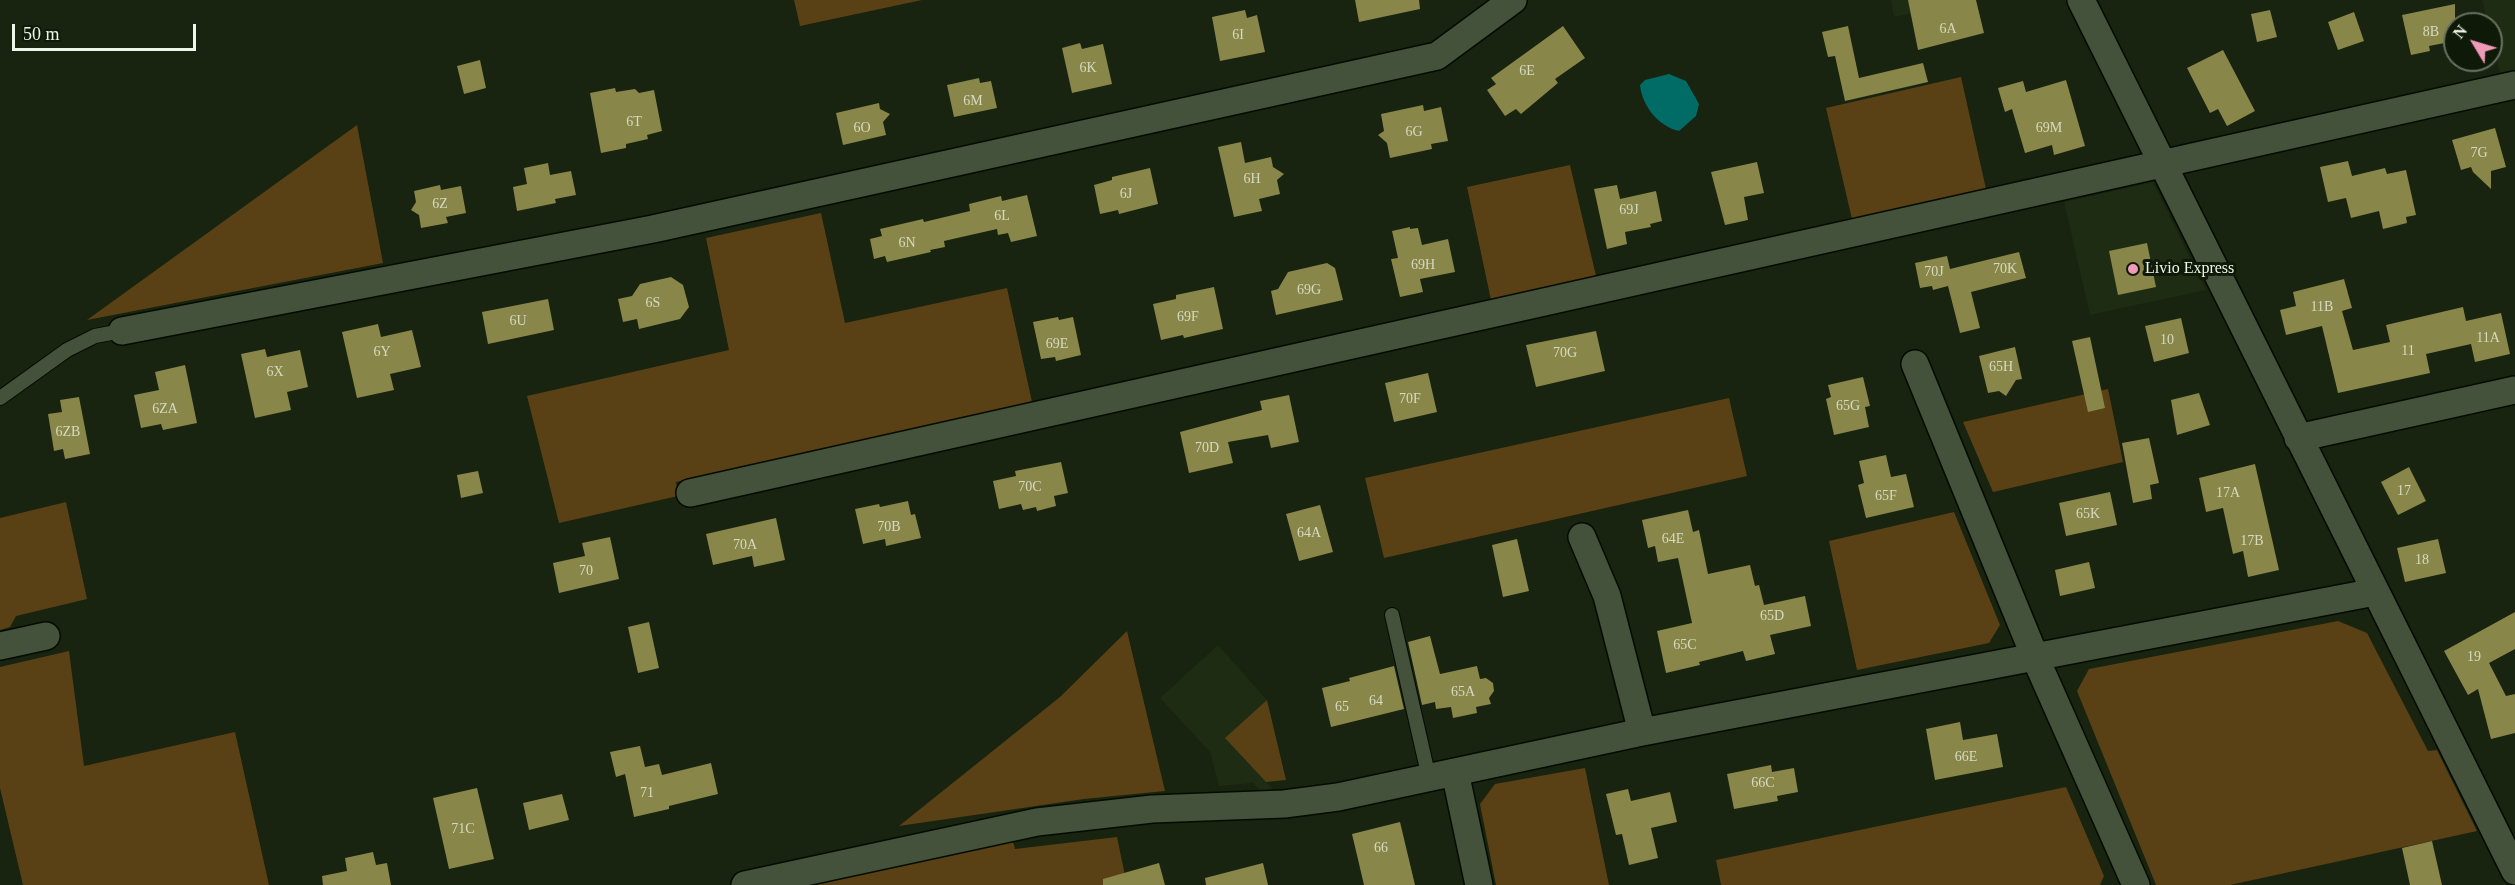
<!DOCTYPE html>
<html>
<head>
<meta charset="utf-8">
<style>
	body { margin:0 }
	#map { position:relative; width:2515px; height:885px; overflow:hidden; background:#182310; font-family:"Times New Roman",serif }
	canvas { display:block }
	.north { position:absolute; left:2443px; top:12px; width:60px; height:60px; box-sizing:border-box; background:#0f1907; border:2px solid #687161; border-radius:50%; rotate:308deg; font-size:16px; font-weight:700; line-height:24px; text-align:center; color:#eef6e9 }
	.north::after { content:''; display:block; margin:auto; width:21px; height:27px; background:#ef9ab8; clip-path:polygon(50% 0,100% 100%,50% 72%,0 100%) }
	.scale { position:absolute; left:12px; top:24px; width:184px; height:27px; box-sizing:border-box; border:3px solid #eef6e9; border-top:0; padding-left:8px; font-size:18px; line-height:21px; white-space:nowrap; color:#eef6e9; -webkit-text-stroke:4px #0f1907; paint-order:stroke }
</style>
</head>
<body>
<div id="map">
<canvas width="2515" height="885"></canvas>
<div class="north">N</div>
<div class="scale">50 m</div>
</div>
<script>
const context = document.querySelector('canvas').getContext('2d');
context.lineJoin = 'round';
function fill(path, color) { context.fillStyle = color; context.fill(path, 'evenodd'); }
function strokePath(path, color, width, dash) { context.strokeStyle = color; context.lineWidth = width; context.lineCap = dash ? 'butt' : 'round'; context.setLineDash(dash || []); context.stroke(path); }
function label(font, color, halo, rows, align = 'center') {
  context.font = font + ' "Times New Roman",serif'; context.lineWidth = 6; context.setLineDash([]); context.textBaseline = 'middle'; context.strokeStyle = halo; context.fillStyle = color; for (const [text, x, y, turn = 0] of rows) {
    context.save(); context.translate(x, y); context.rotate((+turn || 0) * Math.PI / 180); context.textAlign = isNaN(turn) ? turn : align; if (halo) context.strokeText(text, 0, 0); context.fillText(text, 0, 0); context.restore();
  }
}
fill(new Path2D(`
	M1891 0H1972L1894 17Z
	M2482 0H2515V70L2500 73 2491 37V24H2488Z
	M2153 182 2206 290 2090 315 2064 202Z
	M1218 645 1267 700 1226 738 1279 796H1265L1253 783 1219 786 1210 752 1160 698Z`), '#1d2c12');
fill(new Path2D(`
	M794 0H922L800 26Z
	M1961 77 1986 189 1852 219 1826 108Z
	M357 125 383 263 87 320Z
	M1570 165 1596 276 1491 300 1467 187Z
	M821 213 845 323 1007 288 1032 402 676 482 678 496 559 523 527 396 729 350 706 238Z
	M2108 389 2123 462 1993 492 1963 422Z
	M1729 398 1747 476 1384 558 1365 478Z
	M66 502 87 599 16 616 10 627 0 630V518Z
	M1954 512 2000 625 1989 643 1857 670 1829 541Z
	M2338 621 2367 633 2428 751 2437 750 2477 831 2230 885H2156L2077 691 2089 669Z
	M1127 631 1165 791 1084 799 899 826 1060 697Z
	M69 651 84 766 235 732 269 885H23L0 788V667Z
	M1267 700 1286 780 1266 782 1225 738Z
	M1585 768 1609 885H1496L1480 804 1495 784Z
	M2066 787 2104 876 2100 885H1721L1716 860Z
	M1011 835 1015 849 1117 837 1127 885H786Z`), '#5a4115');
fill(new Path2D(`
	M1669 74 1686 81 1699 104 1696 116 1679 131C1659 127 1642 106 1640 85L1645 80Z`), '#016b65');
fill(new Path2D(`
	M1355 0H1419L1420 9 1359 22Z
	M1908 0H1976L1984 33 1918 50Z
	M2455 4V41L2429 46 2430 51 2411 55 2402 15Z
	M1245 10 1247 18 1257 15 1265 52 1220 61 1212 17Z
	M2270 10 2277 37 2257 42 2251 14Z
	M2354 12 2364 41 2338 50 2328 22Z
	M1563 26 1585 58 1555 79 1558 83 1521 114 1516 109 1505 116 1487 90 1496 84 1491 78Z
	M1848 26 1859 78 1923 63 1928 82 1845 101 1835 56 1828 57 1822 32Z
	M1080 43 1082 49 1103 44 1112 84 1072 93 1062 48Z
	M2223 50 2255 111 2227 126 2218 109 2210 113 2187 68Z
	M480 60 486 88 464 94 457 66Z
	M979 78 980 83 991 81 997 108 954 117 947 85Z
	M2066 80 2085 146 2054 155 2052 145 2025 153 2012 109 2005 112 1998 88 2023 81 2026 92Z
	M615 88 616 92 635 89 639 93 654 90 662 131 647 135 648 139 626 144V148L601 153 590 93Z
	M879 103 880 109 890 114 883 122 886 135 843 145 836 113Z
	M1423 105 1424 111 1441 107 1448 141 1431 144 1432 149 1390 158 1387 143 1378 135 1384 131 1381 114Z
	M2495 128 2506 167 2491 171V189L2473 172 2471 167 2461 170 2452 140Z
	M1241 142 1245 163 1271 157 1273 167 1284 174 1277 180 1280 194 1259 199 1262 211 1234 217 1218 147Z
	M2348 161 2352 176 2385 168 2387 174 2406 170 2416 215 2406 217 2407 223 2383 229 2379 211 2351 218 2346 198 2328 202 2320 167Z
	M1757 162 1764 193 1744 197 1748 220 1725 225 1711 172Z
	M548 163 550 175 571 171 576 195 555 199 556 203 517 211 513 187 527 184 524 168Z
	M1150 168 1158 204 1119 214 1118 210 1100 214 1094 185 1112 180V177Z
	M440 185 441 190 461 186 466 213 446 217 448 223 421 228 419 215 411 210 416 202 414 191Z
	M1617 185 1620 199 1656 191 1662 221 1650 224 1651 227 1625 232 1627 244 1607 249 1594 189Z
	M1027 195 1037 236 1011 242 1008 233 998 235 997 229 944 241 945 247 930 250 931 252 887 262 885 256 874 259 870 239 882 236 880 229 923 219 924 222 970 211 969 204 1001 196 1002 201Z
	M1410 227V229L1418 228 1422 245 1448 239 1455 272 1420 279 1423 292 1400 297 1391 259 1398 258 1392 231Z
	M2147 243 2156 287 2118 295 2109 251Z
	M2019 252 2026 278 1971 292 1980 328 1960 333 1948 286 1933 290 1932 286 1920 288 1915 263 1947 256 1950 269Z
	M1327 263 1335 268 1343 300 1276 315 1271 291 1278 289 1288 272Z
	M671 277 683 285 689 307 680 319 639 329 637 319 623 322 618 299 632 296 640 284Z
	M2344 279 2352 308 2342 311 2353 350 2390 342 2386 325 2463 307 2466 321 2501 313 2510 354 2475 362 2471 344 2426 354 2430 373 2338 393 2322 326 2286 335 2280 310 2296 306 2293 292Z
	M1214 287 1223 329 1184 338 1183 335 1161 340 1153 304 1176 299V295Z
	M548 299 554 330 488 344 482 312Z
	M1058 317 1059 320 1073 317 1081 355 1056 361 1055 357 1041 359 1033 322Z
	M2181 318 2189 353 2154 362 2145 326Z
	M378 324 381 337 412 330 421 367 390 374 394 390 357 398 342 332Z
	M1596 331 1605 371 1536 387 1526 345Z
	M2090 337 2105 408 2088 412 2072 341Z
	M2015 347 2022 379 2016 380 2006 396 1999 391 1988 393 1979 356Z
	M265 349 267 357 300 350 308 387 287 392 291 410 255 418 241 354Z
	M185 365 197 423 163 430 161 424 141 428 134 395 159 390 155 372Z
	M1428 373 1437 412 1394 422 1385 383Z
	M1863 377 1870 406 1865 407 1869 427 1834 435 1826 399 1831 397 1828 385Z
	M2199 393 2210 425 2177 435 2171 400Z
	M1289 395 1299 442 1271 448 1268 435 1228 442 1233 463 1189 473 1180 432 1262 410 1260 401Z
	M79 397 90 454 65 459 63 449 54 451 48 414 62 412 60 400Z
	M2149 438 2159 483 2150 485 2152 499 2133 503 2122 443Z
	M1886 455 1891 477 1906 474 1914 507 1866 518 1858 485 1864 483 1859 461Z
	M1061 462 1068 493 1054 496 1056 506 1037 511 1036 507 1023 510 1021 504 999 509 993 481 1016 476 1015 471Z
	M2255 464 2279 570 2248 577 2243 551 2233 554 2223 508 2206 512 2199 478Z
	M2409 467 2426 501 2398 515 2381 482Z
	M478 471 483 493 461 498 457 475Z
	M2110 492 2117 525 2066 536 2059 503Z
	M908 501 911 515 915 514 921 538 886 546 885 539 863 544 855 509 879 504 880 507Z
	M1320 505 1333 552 1299 561 1286 514Z
	M1688 510 1693 532 1699 530 1708 574 1750 565 1755 586 1759 585 1764 605 1805 596 1811 626 1770 635 1775 654 1746 661 1743 651 1699 662 1700 665 1666 673 1657 631 1692 623 1678 558 1658 562 1655 546 1648 548 1642 520Z
	M776 518 785 560 754 567 752 556 713 565 706 534Z
	M610 537 619 579 559 593 553 563 585 556 582 543Z
	M1517 539 1529 591 1503 597 1492 545Z
	M2438 539 2446 573 2405 582 2397 548Z
	M2089 562 2095 588 2060 596 2055 570Z
	M2515 612V649L2489 663 2506 696 2515 694V733L2491 739 2478 689 2468 695 2444 651Z
	M649 622 659 668 638 673 628 627Z
	M1430 636 1440 674 1477 666 1480 679 1486 678 1493 683 1494 691 1489 698 1491 704 1476 707 1477 713 1453 718 1451 707 1436 709 1435 702 1422 705 1408 642Z
	M1394 666 1404 709 1331 727 1322 688 1350 681 1349 678Z
	M1960 722 1963 740 1997 734 2003 767 1935 780 1926 729Z
	M640 746 645 767 659 764 662 775 711 763 718 794 669 806V809L634 817 625 774 616 777 610 752Z
	M1771 765 1772 772 1794 768 1798 792 1777 796 1778 801 1734 809 1727 774Z
	M477 788 494 859 449 869 433 798Z
	M1628 789 1631 801 1670 792 1677 822 1651 828 1658 858 1629 865 1622 834 1616 835 1606 794Z
	M562 794 569 820 529 830 523 803Z
	M1400 822 1415 885H1364L1352 834Z
	M2432 841 2442 885H2410L2402 848Z
	M373 852 376 865 387 863 391 885H323L322 876 347 871 345 858Z
	M1159 863 1165 885H1103V879Z
	M1263 863 1268 885H1206L1205 878Z`), '#898649');
const service = new Path2D(`
	M0 398 67 350 95 336 122 331
	M1392 615 1429 778`);
const minor = new Path2D(`
	M2081 0 2515 871
	M122 331 653 229 1437 56 1513 0
	M1915 364 2035 657 2136 885
	M2298 438 2515 390
	M690 493 2515 85
	M1582 537 1607 596 1642 732
	M0 646 46 636
	M1455 772 1479 885
	M745 885 1037 822 1152 809 1284 804 1338 797 1642 732 2375 592`);
strokePath(service, '#040c00', 16);
strokePath(minor, '#040c00', 30);
strokePath(service, '#44513b', 14);
strokePath(minor, '#44513b', 27);
for (const [x, y, r, color] of [
	[2133,269,6,"#ef9ab8"]
]) { const dot = new Path2D(); dot.arc(x, y, r, 0, 2 * Math.PI); context.fillStyle = color; context.fill(dot); strokePath(dot, '#0f1907', 2); }
label('14px', '#d5dac1', null, [
	["6A",1948,29],
	["8B",2431,32],
	["6I",1238,35],
	["6K",1088,68],
	["6E",1527,71],
	["6M",973,101],
	["6T",634,122],
	["6O",862,128],
	["69M",2049,128],
	["6G",1414,132],
	["7G",2479,153],
	["6H",1252,179],
	["6J",1126,194],
	["6Z",440,204],
	["69J",1629,210],
	["6L",1002,216],
	["6N",907,243],
	["69H",1423,265],
	["70K",2005,269],
	["70J",1934,272],
	["69G",1309,290],
	["6S",653,303],
	["11B",2322,307],
	["69F",1188,317],
	["6U",518,321],
	["11A",2488,338],
	["10",2167,340],
	["69E",1057,344],
	["11",2408,351],
	["6Y",382,352],
	["70G",1565,353],
	["65H",2001,367],
	["6X",275,372],
	["70F",1410,399],
	["65G",1848,406],
	["6ZA",165,409],
	["6ZB",68,432],
	["70D",1207,448],
	["70C",1030,487],
	["17",2404,491],
	["17A",2228,493],
	["65F",1886,496],
	["65K",2088,514],
	["70B",889,527],
	["64A",1309,533],
	["64E",1673,539],
	["17B",2252,541],
	["70A",745,545],
	["18",2422,560],
	["70",586,571],
	["65D",1772,616],
	["65C",1685,645],
	["19",2474,657],
	["65A",1463,692],
	["64",1376,701],
	["65",1342,707],
	["66E",1966,757],
	["66C",1763,783],
	["71",647,793],
	["71C",463,829],
	["66",1381,848]
]);
label('16px', '#eef6e9', '#0f1907', [
	["Livio Express",2145,269]
], 'left');
</script>
</body>
</html>
